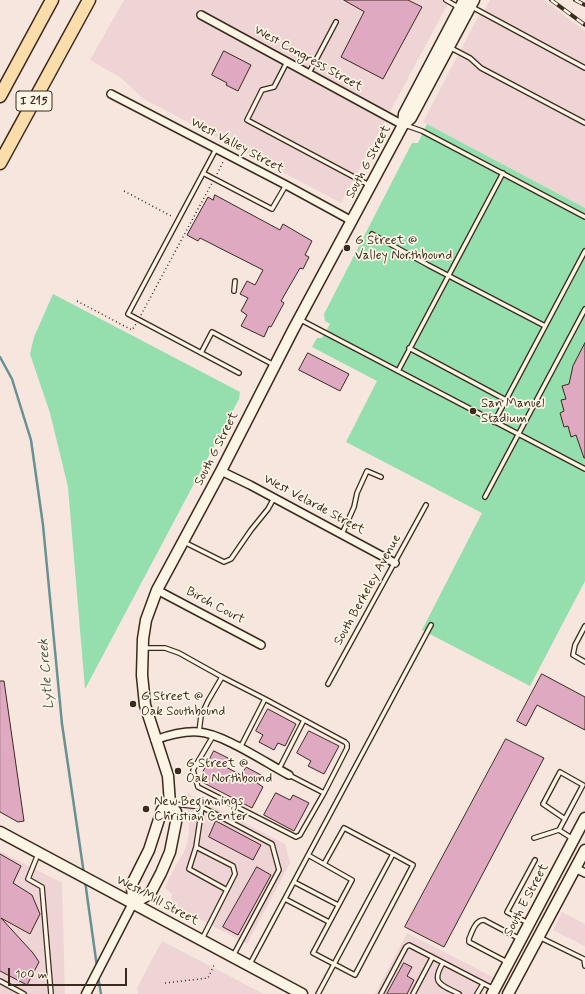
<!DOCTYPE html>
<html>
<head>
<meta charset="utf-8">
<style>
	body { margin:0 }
	#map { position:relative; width:585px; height:994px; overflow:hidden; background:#f6e6de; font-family:Mynerve,sans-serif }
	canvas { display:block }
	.scale { position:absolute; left:8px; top:968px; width:119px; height:18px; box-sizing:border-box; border:2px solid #3b2a1e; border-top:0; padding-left:5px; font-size:12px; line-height:14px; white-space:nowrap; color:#3b2a1e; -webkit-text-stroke:3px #fcf5e5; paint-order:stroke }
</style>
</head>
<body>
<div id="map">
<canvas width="585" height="994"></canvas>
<div class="scale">100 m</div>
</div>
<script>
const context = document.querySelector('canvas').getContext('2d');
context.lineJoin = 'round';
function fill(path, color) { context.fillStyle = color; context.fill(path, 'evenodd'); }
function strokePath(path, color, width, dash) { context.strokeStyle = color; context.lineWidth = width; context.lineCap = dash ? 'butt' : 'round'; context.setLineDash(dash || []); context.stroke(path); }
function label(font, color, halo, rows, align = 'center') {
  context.font = font + ' Mynerve,sans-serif'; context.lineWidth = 3.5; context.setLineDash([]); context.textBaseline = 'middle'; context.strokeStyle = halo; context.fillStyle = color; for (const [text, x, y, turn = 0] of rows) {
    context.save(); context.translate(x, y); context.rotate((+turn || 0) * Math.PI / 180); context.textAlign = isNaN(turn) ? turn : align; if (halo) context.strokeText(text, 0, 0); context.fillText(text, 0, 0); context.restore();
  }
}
fill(new Path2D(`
	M124 0H450L341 203 144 99 121 78 90 60Z
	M490 0H544L585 31V208L423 122 479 15H482Z
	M187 793 285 844 290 863 247 944 171 904 172 894 165 888 169 878 184 852 187 843 189 832Z
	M0 851 62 883 65 994H0Z
	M562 912 585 924V946L553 930Z
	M407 933 493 977 482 994H375Z
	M162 941 264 994H138L137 988Z`), '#efd4d5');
fill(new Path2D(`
	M427 124 585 208V581L530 686 422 630 482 513 346 442 377 381 312 347 317 338H322L330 324 325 321 324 314 412 143H418Z
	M53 294 240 392 239 399 85 689 68 487 50 413 30 354 34 337Z`), '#95deae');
strokePath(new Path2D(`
	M0 357 12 379 31 440 43 525 62 724 84 874
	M85 881 97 967
	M98 976 101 994`), '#689194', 2.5);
const building = new Path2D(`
	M344 0H408L422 7 383 79 341 57 364 12Z
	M224 51 251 65 238 91 226 85 227 83 212 75Z
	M215 195 280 230 283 224 312 241 305 255 309 257 303 269 300 268 281 301 284 303 271 327 269 326 264 337 241 326 247 315 241 311 248 298 240 294 247 281 255 285 263 270 200 238 198 241 187 235 208 197 213 200Z
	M585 343V458H584L576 435 571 437 568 426 564 427 560 413 564 411 561 400 566 399 562 386 569 384 573 366Z
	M308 353 349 374 340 391 299 370Z
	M542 674 585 697V730L537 705 526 726 517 721Z
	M0 681H4L24 821 18 822 0 812Z
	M268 709 296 724 285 746 278 743 274 750 259 742 263 735 256 731Z
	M309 731 339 746 324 774 308 766 311 761 297 753Z
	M506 739 544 758 444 947 405 927Z
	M214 751 228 758 224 766 241 775 246 767 261 775 257 783 263 787 252 808 200 781 199 780Z
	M276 793 290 800 293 795 309 803 294 831 264 815Z
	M216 821 261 845 253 860 209 837Z
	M0 854 21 866 13 883 32 895 40 914 30 934 1 918 33 953 39 962 27 985 0 971Z
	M257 867 271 875 238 935 223 927Z
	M404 963 412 967 407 976 414 980 407 994H387Z`);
fill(building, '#dfaac1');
strokePath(building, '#3b2a1e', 1);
const service = new Path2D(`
	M446 0 458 7
	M472 7 585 68
	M449 47 470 58 481 68 585 123
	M287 62 274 87 262 90 247 120 369 185
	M309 73 336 22
	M405 125 422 131 585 217
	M216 149 128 314 239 373
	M203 173 272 209 286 185
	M372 234 428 265 545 326
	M234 291 235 281
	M299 319 585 469
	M409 348 506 400 585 251
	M201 353 212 332 274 365
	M398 371 503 173
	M494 422 506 400
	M485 497 585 309
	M342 534 354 507 357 493 367 471 381 477
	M184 542 224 562 231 559 251 530 268 509 274 498
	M585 626 575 645 573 655 585 662
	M144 648H165L179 653 222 677 208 701 201 716 199 732
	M222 677 265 699 240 748
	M328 684 426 505
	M265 699 345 742 347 744V748L324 793 289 775
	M213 736 193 770 198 787 296 837 300 835 324 793
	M279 769 304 720
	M173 804 202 807 196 847 233 866 235 874 202 939
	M202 807 272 844 279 870 233 956
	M559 830 573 839
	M534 838 559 830 583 785 560 772 543 804 565 819
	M196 847 189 869 227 890
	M38 854 28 879 42 887 51 994
	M308 855 352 880 313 953 355 975 413 865 393 854 318 994
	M324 864 344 828 393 854
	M294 882 338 905
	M285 899 329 922
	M528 923 507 912 535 860
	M539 937 584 959 585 966
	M507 962 469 942V939C472 932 475 920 484 920L520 939
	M443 963C430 984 442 985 459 994
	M250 964 431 625
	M0 981 24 994
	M381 994 406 947 409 945 494 989
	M413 994 432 958
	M477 994 483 984`);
const minor = new Path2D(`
	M201 15 403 125
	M111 94 286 185 352 221
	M221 471 250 485 395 563
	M157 590 261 645
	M155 740C169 735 183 731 198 732 222 733 266 763 289 775
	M575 868 585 873`);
const tertiary = new Path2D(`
	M86 994 133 903`);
const secondary = new Path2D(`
	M403 125 404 114 464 0
	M0 832 302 994
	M133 903 150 894 161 873 170 852 176 822V812L170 804 168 776 145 705 142 675 143 639 146 620 157 590 221 471 293 330 403 125 411 118 474 0
	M133 903 132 884 149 850 162 810 170 804
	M492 994 585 818
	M508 994 585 850`);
const motorway = new Path2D(`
	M0 96 52 0
	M0 163 89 0`);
strokePath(service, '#3b2a1e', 6);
strokePath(minor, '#3b2a1e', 10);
strokePath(tertiary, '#3b2a1e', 11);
strokePath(secondary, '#3b2a1e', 13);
strokePath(motorway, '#3b2a1e', 15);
strokePath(new Path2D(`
	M217 174 223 162
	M124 191 173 217
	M77 301 132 330 136 324
	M141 315 212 183
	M165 983 208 978 215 963`), '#3b2a1e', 1.5, [1, 3]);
strokePath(service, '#fcf5e5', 3.5);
strokePath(minor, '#fcf5e5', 7);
strokePath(tertiary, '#fcf5e5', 8);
strokePath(secondary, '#fcf5e5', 10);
strokePath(motorway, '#faddab', 12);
const rail = new Path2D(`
	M551 0 585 25
	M575 0 585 5`);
strokePath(rail, '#3b2a1e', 4);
strokePath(rail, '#fcf5e5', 2.5, [8]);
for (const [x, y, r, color] of [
	[347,248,4,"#3b2a1e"],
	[473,411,4,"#3b2a1e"],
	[133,704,4,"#3b2a1e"],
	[178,771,4,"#3b2a1e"],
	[146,809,4,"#3b2a1e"]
]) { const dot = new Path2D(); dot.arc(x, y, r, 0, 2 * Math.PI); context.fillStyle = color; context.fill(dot); strokePath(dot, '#fcf5e5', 1.5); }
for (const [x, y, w] of [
	[34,101,36]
]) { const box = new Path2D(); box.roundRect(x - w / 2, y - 10, w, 20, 3); context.fillStyle = '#fcf5e5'; context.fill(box); strokePath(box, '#3b2a1e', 1); }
label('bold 12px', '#3b2a1e', null, [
	["I 215",34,101]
]);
label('13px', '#3b2a1e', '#fcf5e5', [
	["West Congress Street",308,59,29],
	["West Valley Street",237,146,28],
	["South G Street",369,162,-62],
	["South G Street",217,449,-63],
	["West Velarde Street",314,505,28],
	["South Berkeley Avenue",368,590,-61],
	["Birch Court",215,606,28],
	["South E Street",527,900,-62],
	["West Mill Street",157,901,28]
]);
label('13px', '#3b2a1e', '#fcf5e5', [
	["G Street @",355,241],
	["Valley Northbound",355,256],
	["San Manuel",481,404],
	["Stadium",481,419],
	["G Street @",141,697],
	["Oak Southbound",141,712],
	["G Street @",186,764],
	["Oak Northbound",186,779],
	["New Beginnings",154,802],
	["Christian Center",154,817]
], 'left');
label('italic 14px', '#4e554f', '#fcf5e5', [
	["Lytle Creek",47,674,-95]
]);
</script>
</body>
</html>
